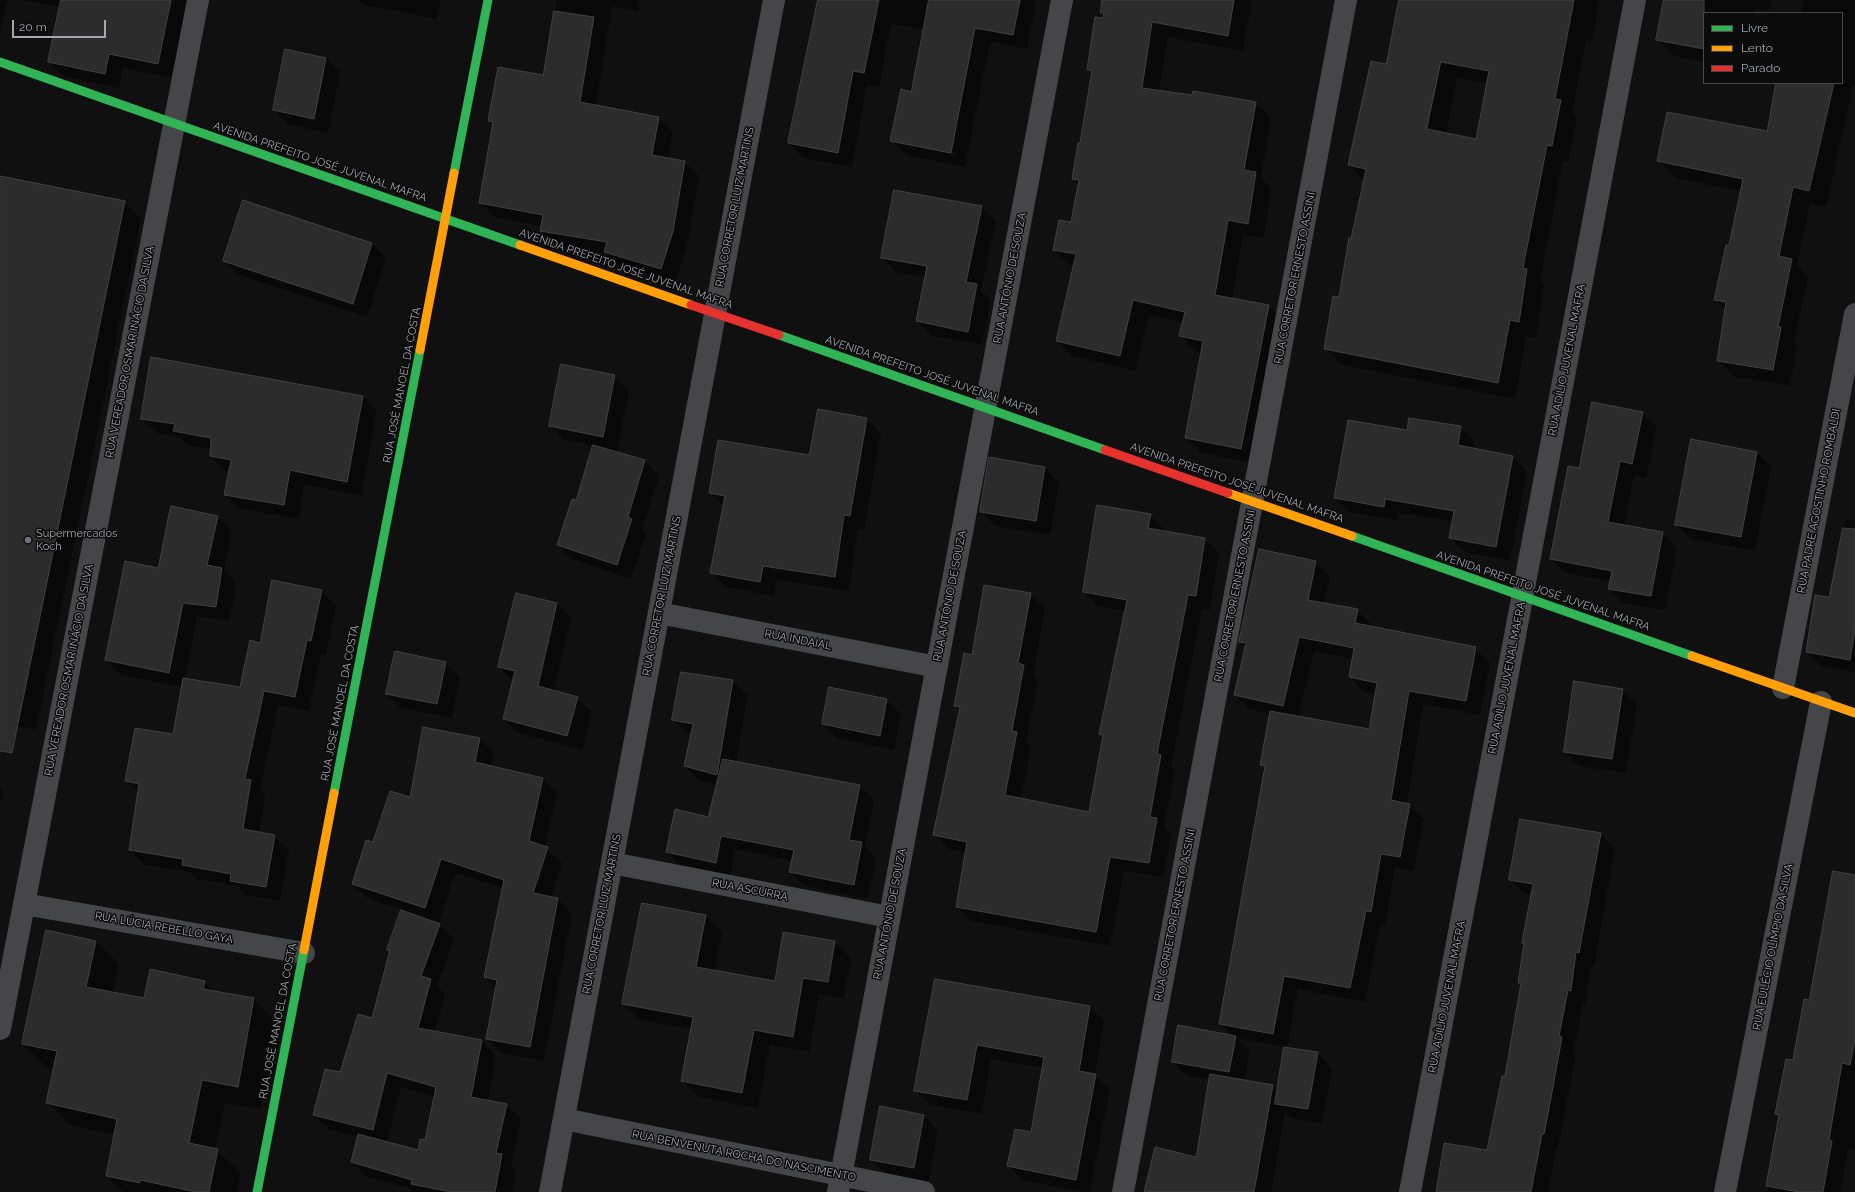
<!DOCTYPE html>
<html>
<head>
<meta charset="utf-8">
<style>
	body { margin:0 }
	#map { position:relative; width:1855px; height:1192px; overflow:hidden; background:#101010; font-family:Raleway,sans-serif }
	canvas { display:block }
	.legend { position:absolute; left:1703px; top:12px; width:140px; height:72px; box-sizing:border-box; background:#0b0b0b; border:1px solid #47494d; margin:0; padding:5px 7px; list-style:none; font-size:12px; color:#a2a7b0 }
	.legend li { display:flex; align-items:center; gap:8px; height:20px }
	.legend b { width:20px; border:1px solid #47494d }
	.scale { position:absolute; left:12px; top:20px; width:94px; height:18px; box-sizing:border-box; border:2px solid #a2a7b0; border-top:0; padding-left:5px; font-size:12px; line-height:14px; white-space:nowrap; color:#a2a7b0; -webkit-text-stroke:3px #0b0b0b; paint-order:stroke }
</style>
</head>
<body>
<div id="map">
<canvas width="1855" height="1192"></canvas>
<ul class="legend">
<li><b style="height:5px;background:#30b455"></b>Livre</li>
<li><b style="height:5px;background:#ff9f0a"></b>Lento</li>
<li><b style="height:5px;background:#e5322d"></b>Parado</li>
</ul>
<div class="scale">20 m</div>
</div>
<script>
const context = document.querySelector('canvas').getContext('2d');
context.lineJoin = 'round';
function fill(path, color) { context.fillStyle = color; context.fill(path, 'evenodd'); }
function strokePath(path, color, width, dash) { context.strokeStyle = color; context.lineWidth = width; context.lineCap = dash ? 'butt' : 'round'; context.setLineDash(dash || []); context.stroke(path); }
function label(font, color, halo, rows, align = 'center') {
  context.font = font + ' Raleway,sans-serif'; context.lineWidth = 3; context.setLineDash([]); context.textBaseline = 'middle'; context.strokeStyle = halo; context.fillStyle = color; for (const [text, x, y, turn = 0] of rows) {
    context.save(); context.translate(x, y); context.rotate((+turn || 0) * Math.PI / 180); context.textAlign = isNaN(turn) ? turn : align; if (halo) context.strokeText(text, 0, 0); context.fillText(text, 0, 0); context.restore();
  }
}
fill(new Path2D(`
	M0 0H8L0 30Z
	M22 0H186L188 2 172 78 123 68 119 88 63 76 49 62 60 7Z
	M359 0H441L437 19 364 5Z
	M557 0H640L638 11 612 6 596 106 658 117 673 132 668 159 684 161 699 176 687 246 675 283 619 266 607 254 556 245 542 231V226L495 217 480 203 494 126 489 121 544 76Z
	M825 0H1034L1036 2 1027 49 990 42 965 167 906 155 892 140 912 93 924 30 891 24 879 87 867 85 852 167 803 158 789 143 816 13ZM907 143 956 153V155L907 145Z
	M1107 0H1252L1243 51 1168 37 1159 91 1255 103 1271 118 1261 178 1271 188 1264 238 1243 235 1232 299 1269 306 1284 322 1257 464 1201 453 1186 437 1202 353 1196 351 1181 336 1184 323 1149 315 1136 371 1072 356 1057 341 1074 266 1070 265 1054 250 1072 223 1079 185 1073 178 1081 144 1092 73 1088 69 1104 19Z
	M1400 0H1600L1592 41 1586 40 1572 113 1577 118 1568 162 1563 161 1540 282 1544 286 1536 338 1526 336 1515 399 1342 365 1325 348 1339 298 1364 180 1349 165 1387 65ZM1457 78 1488 84 1477 140 1446 134Z
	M1665 0H1771L1769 11 1755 9 1754 13H1704V62L1674 56 1657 39Z
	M1803 0H1855V86H1853L1826 207 1810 204 1797 265 1808 277 1794 342 1797 345 1790 386 1735 377 1718 360 1726 310 1715 300 1730 246 1741 191 1675 178 1659 161 1767 132 1777 83H1842V13H1801Z
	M1787 11 1799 13H1786Z
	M326 58 340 73 328 133 288 124 274 110Z
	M0 177 124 202 141 219 36 730 0 722Z
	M244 201 372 244 386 258 367 317 239 275 224 261ZM240 265 358 304 357 306 240 268Z
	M982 207 996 221 981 290 991 300 982 345 932 336 917 321 926 277 896 272 882 257Z
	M562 365 615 376 629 391 617 453 645 461 659 476 642 530 646 534 631 579 572 559 558 545 577 501 594 446 564 440 550 426Z
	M363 396 377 411 361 496 304 484 299 519 240 509 225 495 230 471H225L211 456V449L188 445 180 437 157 433 142 419Z
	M1642 413 1657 427 1646 478 1634 475 1624 526 1662 533 1677 548 1665 610 1624 603 1609 588 1611 582 1566 573 1552 559 1579 469Z
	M867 419 881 434 864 530 858 529 849 591 777 580 774 596 726 587 711 573 724 507 710 493 810 456Z
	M1460 427 1475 442 1473 449 1513 457 1527 471 1510 561 1465 552 1450 538 1453 522 1399 513 1398 521 1349 512 1335 498 1408 431Z
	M1757 453 1771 467 1755 551 1691 539 1676 524Z
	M1045 468 1059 483 1050 535 995 526 981 511Z
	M1150 515 1165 530 1164 532 1204 539 1219 553 1210 610 1202 609 1171 766 1175 770 1164 827 1171 834 1163 877 1124 871 1110 946 971 921 957 906 966 853 949 849 935 835 960 711 955 706 973 656 1030 594 1045 608 1033 675 1038 680 1026 743 1031 747 1021 800 1090 813 1104 737 1100 734 1126 611 1098 607 1084 592Z
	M218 517 232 531 224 570 236 583 230 621 197 616 185 680 241 688 260 644 321 591 336 606 326 655 321 654 309 711 278 705 260 790 265 795 259 833 274 835 289 850 280 901 245 895 237 886 197 879 190 872 145 865 130 850 139 794 126 781 174 736 182 687 121 675 106 660 159 569Z
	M1846 519 1855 521V672L1821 666 1807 652 1830 598Z
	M1315 562 1330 577 1324 604 1357 610 1372 625 1371 627 1475 648 1490 663 1480 715 1423 704 1407 804 1424 819 1414 871 1395 868 1385 926 1380 925 1365 1002 1298 989 1287 1048 1317 1053 1332 1068 1322 1123 1291 1118 1285 1113 1271 1192H1145L1197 1158 1210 1080 1187 1076 1173 1062 1233 1037 1220 1023 1266 769 1261 764 1271 714 1249 709 1235 695 1246 647 1240 642ZM1314 651 1353 659 1350 677 1364 692 1376 694 1370 731 1298 717ZM1237 1038 1285 1047 1278 1091 1273 1086 1244 1081 1250 1051Z
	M557 604 571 618 554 692 577 698 592 712 582 750 518 733 504 719 513 681 499 667Z
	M445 662 460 677 452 718 401 708 387 694Z
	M733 681 747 696 736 762 859 786 874 800 865 847 876 858 868 899 805 886 790 872 793 861 736 849 730 877 681 866 667 852 709 818 717 785 699 781 685 766 691 735 688 734 673 720Z
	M830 688 887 700 901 714 894 750 837 738 823 724Z
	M1622 690 1637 704 1626 773 1579 766 1565 752Z
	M480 739 494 753 491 767 543 779 557 794 545 847 562 863 551 898 558 899 572 914 544 1061 501 1053 487 1038 496 988 486 977 503 888 455 873 439 922 367 898 353 884 374 844 411 799Z
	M0 787 3 790 0 805Z
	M1601 834 1615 848 1594 967 1591 966 1585 1004H1583L1574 1050 1576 1052 1565 1113 1558 1148H1556L1548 1192H1437L1488 1152 1505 1078 1521 984 1519 982 1525 944 1524 943 1532 895 1525 894 1510 879Z
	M1855 876V1150L1848 1149 1840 1192H1767L1780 1117 1777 1114 1810 1001Z
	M642 904 706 916 722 932 715 971 776 982 835 942 851 958 844 998 819 994 809 1052 770 1045 758 1108 698 1097 682 1081 692 1029 640 1020 623 1004Z
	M439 925 454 939 437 986 445 994 435 1033 482 1041 496 1056 488 1101 506 1105 521 1119 511 1165 516 1170 512 1192H410L411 1189 366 1177 352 1162 358 1137 329 1129 314 1115 373 1020 390 951 388 949ZM401 1087 435 1097 426 1141 419 1152 387 1143Z
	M96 941 119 964 113 993 145 999 204 982 214 992 254 999 277 1022 261 1109 225 1103 215 1149 241 1173 237 1192H123L107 1176 115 1135 70 1125 47 1102 54 1068 46 1067 23 1044Z
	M936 980 1090 1007 1104 1021 1095 1075 1110 1089 1090 1192H1080L1023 1180 1008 1166 1032 1133 1043 1068 991 1059 982 1114 930 1105 916 1091Z
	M924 1116 938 1131 928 1182 885 1174 871 1159Z`), '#0007');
const building = new Path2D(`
	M61 0H171L158 64 109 54 105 74 48 62Z
	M818 0H879L864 73 853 71 838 153 788 143Z
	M929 0H1020L1013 35 975 28 951 153 890 141 901 89 911 92Z
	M1102 0H1234L1228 36 1152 22 1142 88 1192 95 1193 91 1256 102 1244 170 1256 172 1248 224 1228 220 1215 295 1269 305 1241 449 1185 438 1203 341 1179 336 1185 312 1133 300 1120 356 1056 341 1076 254 1053 250 1059 220 1071 222 1079 180 1072 179 1078 143H1080L1092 70H1087L1095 17 1103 18 1104 13H1101Z
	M1399 0H1574L1555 99 1561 100 1552 146 1547 145 1523 268 1527 269 1519 322 1510 320 1498 383 1324 349 1333 296 1339 297 1349 238 1351 239 1366 169 1348 165 1371 61 1386 64ZM1441 62 1489 71 1476 139 1427 129Z
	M1664 0H1704V49L1656 40Z
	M554 11 594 17 580 102 659 117 652 155 685 161 673 231 661 269 604 252 607 242 540 231 543 215 479 203 493 122 488 121 498 67 543 75Z
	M285 49 326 58 314 119 273 110Z
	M1776 83H1834L1809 191 1793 187 1779 256 1792 259 1778 327H1781L1773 370 1717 361 1726 302 1714 300 1726 245H1729L1743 179 1657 161 1667 112 1767 131Z
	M0 176 125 201 12 753 0 751Z
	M894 190 982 206 966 282 977 284 968 332 916 321 927 266 881 258Z
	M243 200 372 243 353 304 223 261Z
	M151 357 363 396 347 482 290 470 284 505 224 495 231 460 210 456 211 438 173 431 175 424 141 419Z
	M561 364 615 375 603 437 549 426Z
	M1592 402 1643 412 1632 464 1620 461 1608 522 1663 532 1651 596 1608 589 1612 571 1550 559 1568 466 1579 468Z
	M818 409 867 418 850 516 844 515 835 577 763 566 760 582 710 573 725 496 709 493 718 440 809 455Z
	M1409 418 1461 426 1458 445 1513 456 1496 547 1449 538 1454 511 1385 499 1384 507 1334 498 1348 420 1407 430Z
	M1691 439 1757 452 1741 537 1675 525Z
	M593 445 645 460 628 517 632 519 617 565 557 545 572 499 576 500Z
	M989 457 1045 467 1036 521 980 512Z
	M1097 505 1151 514 1148 528 1205 538 1196 596 1188 595 1157 754 1161 755 1150 817 1157 818 1149 863 1110 857 1096 932 956 907 967 842 933 835 960 707 954 706 964 653 972 655 984 585 1031 593 1018 663 1024 665 1012 731 1017 732 1005 795 1089 812 1103 735 1099 734 1127 600 1083 592Z
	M171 506 218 516 207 565 222 568 216 607 183 603 169 673 105 660 125 561 158 568Z
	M1843 528 1855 529V629L1850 660 1806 652 1815 595 1829 597Z
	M1259 549 1316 561 1308 600 1358 609 1355 623 1476 647 1466 701 1409 691 1391 800 1410 804 1400 857 1381 854 1371 912 1366 911 1350 988 1284 976 1273 1034 1219 1024 1265 766 1260 765 1270 711 1369 729 1377 683 1349 677 1354 648 1299 637 1283 706 1234 695 1246 643 1239 642Z
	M272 580 322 590 311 641 307 640 295 697 264 691 245 779 251 780 243 829 275 835 266 887 230 881 231 874 182 865 183 859 129 850 139 784 125 781 135 728 173 734 183 678 240 687 250 640 260 643Z
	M516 593 557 603 538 686 578 697 567 736 503 719 515 671 498 667Z
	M395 651 446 662 437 704 386 694Z
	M681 672 733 680 717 775 684 766 693 724 672 720Z
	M1574 681 1623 689 1612 759 1564 752Z
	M829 687 887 699 880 736 822 724Z
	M423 727 480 738 475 762 543 778 529 841 548 847 533 893 558 898 530 1047 486 1039 497 980 484 977 504 880 441 859 425 908 352 884 366 840 373 842 390 791 410 797Z
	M723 759 860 785 849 840 862 842 854 885 789 872 794 850 721 836 716 863 666 852 675 809 708 817Z
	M1520 819 1601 833 1579 953 1576 952 1571 991 1568 990 1559 1036 1562 1037 1551 1098 1544 1134H1542L1531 1192H1436L1444 1143 1487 1150 1502 1076H1505L1521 983H1518L1524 943H1522L1533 884 1509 880Z
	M1833 871 1855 875V1039L1850 1065 1842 1063 1829 1140 1832 1141 1823 1192H1799L1766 1186 1779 1115 1775 1114 1786 1059 1793 1060 1804 999 1809 1000Z
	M642 903 706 915 696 967 775 981 783 932 835 941 828 982 803 978 793 1037 754 1030 742 1093 681 1081 693 1017 622 1004Z
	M401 910 440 924 421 976 431 979 418 1028 482 1040 471 1097 507 1104 496 1153 502 1154 495 1192H451L411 1184 412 1180 351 1162 358 1134 418 1150 420 1139 425 1140 436 1087 387 1073 373 1130 313 1115 325 1069 340 1072 358 1014 372 1018 390 950H387Z
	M46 930 96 941 86 987 144 998 150 969 205 981 203 989 254 998 238 1087 202 1080 189 1143 218 1149 209 1192H196L140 1180V1183L106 1176 117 1119 46 1103 57 1051 22 1044Z
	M935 979 1090 1006 1079 1071 1096 1074 1076 1180 1007 1166 1015 1129 1031 1132 1044 1057 977 1045 967 1100 914 1091Z
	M1178 1025 1236 1036 1229 1072 1172 1062Z
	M1284 1047 1318 1052 1308 1109 1275 1104Z
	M1210 1074 1273 1085 1254 1192H1144L1155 1147 1196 1157Z
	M880 1106 924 1115 914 1168 870 1160Z`);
fill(building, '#2c2c2d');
strokePath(building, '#404143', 1);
strokePath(new Path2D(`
	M659 613 937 667
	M1783 688 1855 314
	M612 863 889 917
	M24 904 304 953
	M0 1029 198 0
	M564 1119 924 1192
	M550 1192 774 0
	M838 1192 1062 0
	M1123 1192 1346 0
	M1410 1192 1635 0
	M1725 1192 1821 702`), '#444649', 22);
strokePath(new Path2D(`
	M0 62 520 245
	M454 173 488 0
	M779 335 1105 450
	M1352 536 1692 656
	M334 793 420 350
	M257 1192 304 950`), '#30b455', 9);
strokePath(new Path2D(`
	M520 245 691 305
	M420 350 454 173
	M1228 493 1352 536
	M1692 656 1855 713
	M304 950 334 793`), '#ff9f0a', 9);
strokePath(new Path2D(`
	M691 305 779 335
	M1105 450 1228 493`), '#e5322d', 9);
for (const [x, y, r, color] of [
	[28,540,4,"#6f7278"]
]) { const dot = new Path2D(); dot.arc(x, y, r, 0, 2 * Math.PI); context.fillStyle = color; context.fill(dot); strokePath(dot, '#0b0b0b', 1.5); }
label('11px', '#a2a7b0', '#0b0b0b', [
	["AVENIDA PREFEITO JOSÉ JUVENAL MAFRA",320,162,19],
	["RUA CORRETOR LUIZ MARTINS",735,207,-79],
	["AVENIDA PREFEITO JOSÉ JUVENAL MAFRA",626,269,19],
	["RUA ANTÔNIO DE SOUZA",1010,278,-79],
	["RUA CORRETOR ERNESTO ASSINI",1295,278,-79],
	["RUA VEREADOR OSMAR INÁCIO DA SILVA",130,352,-79],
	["RUA ADÍLIO JUVENAL MAFRA",1567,360,-79],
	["AVENIDA PREFEITO JOSÉ JUVENAL MAFRA",932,376,19],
	["RUA JOSÉ MANOEL DA COSTA",402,385,-79],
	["AVENIDA PREFEITO JOSÉ JUVENAL MAFRA",1237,483,19],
	["RUA PADRE AGOSTINHO ROMBALDI",1819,501,-79],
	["AVENIDA PREFEITO JOSÉ JUVENAL MAFRA",1543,591,19],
	["RUA CORRETOR LUIZ MARTINS",662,596,-79],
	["RUA ANTÔNIO DE SOUZA",950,596,-79],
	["RUA CORRETOR ERNESTO ASSINI",1235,596,-79],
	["RUA INDAIAL",798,640,11],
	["RUA VEREADOR OSMAR INÁCIO DA SILVA",69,670,-79],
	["RUA ADÍLIO JUVENAL MAFRA",1507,678,-79],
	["RUA JOSÉ MANOEL DA COSTA",340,703,-79],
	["RUA ASCURRA",750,890,11],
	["RUA CORRETOR LUIZ MARTINS",602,914,-79],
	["RUA ANTÔNIO DE SOUZA",890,914,-79],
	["RUA CORRETOR ERNESTO ASSINI",1175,915,-79],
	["RUA LÚCIA REBELLO GAYA",164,928,10],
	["RUA EULÉCIO OLÍMPIO DA SILVA",1773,947,-79],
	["RUA ADÍLIO JUVENAL MAFRA",1447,997,-79],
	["RUA JOSÉ MANOEL DA COSTA",278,1021,-79],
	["RUA BENVENUTA ROCHA DO NASCIMENTO",744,1156,11]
]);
label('11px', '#a2a7b0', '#0b0b0b', [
	["Supermercados",36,534],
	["Koch",36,547]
], 'left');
</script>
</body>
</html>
